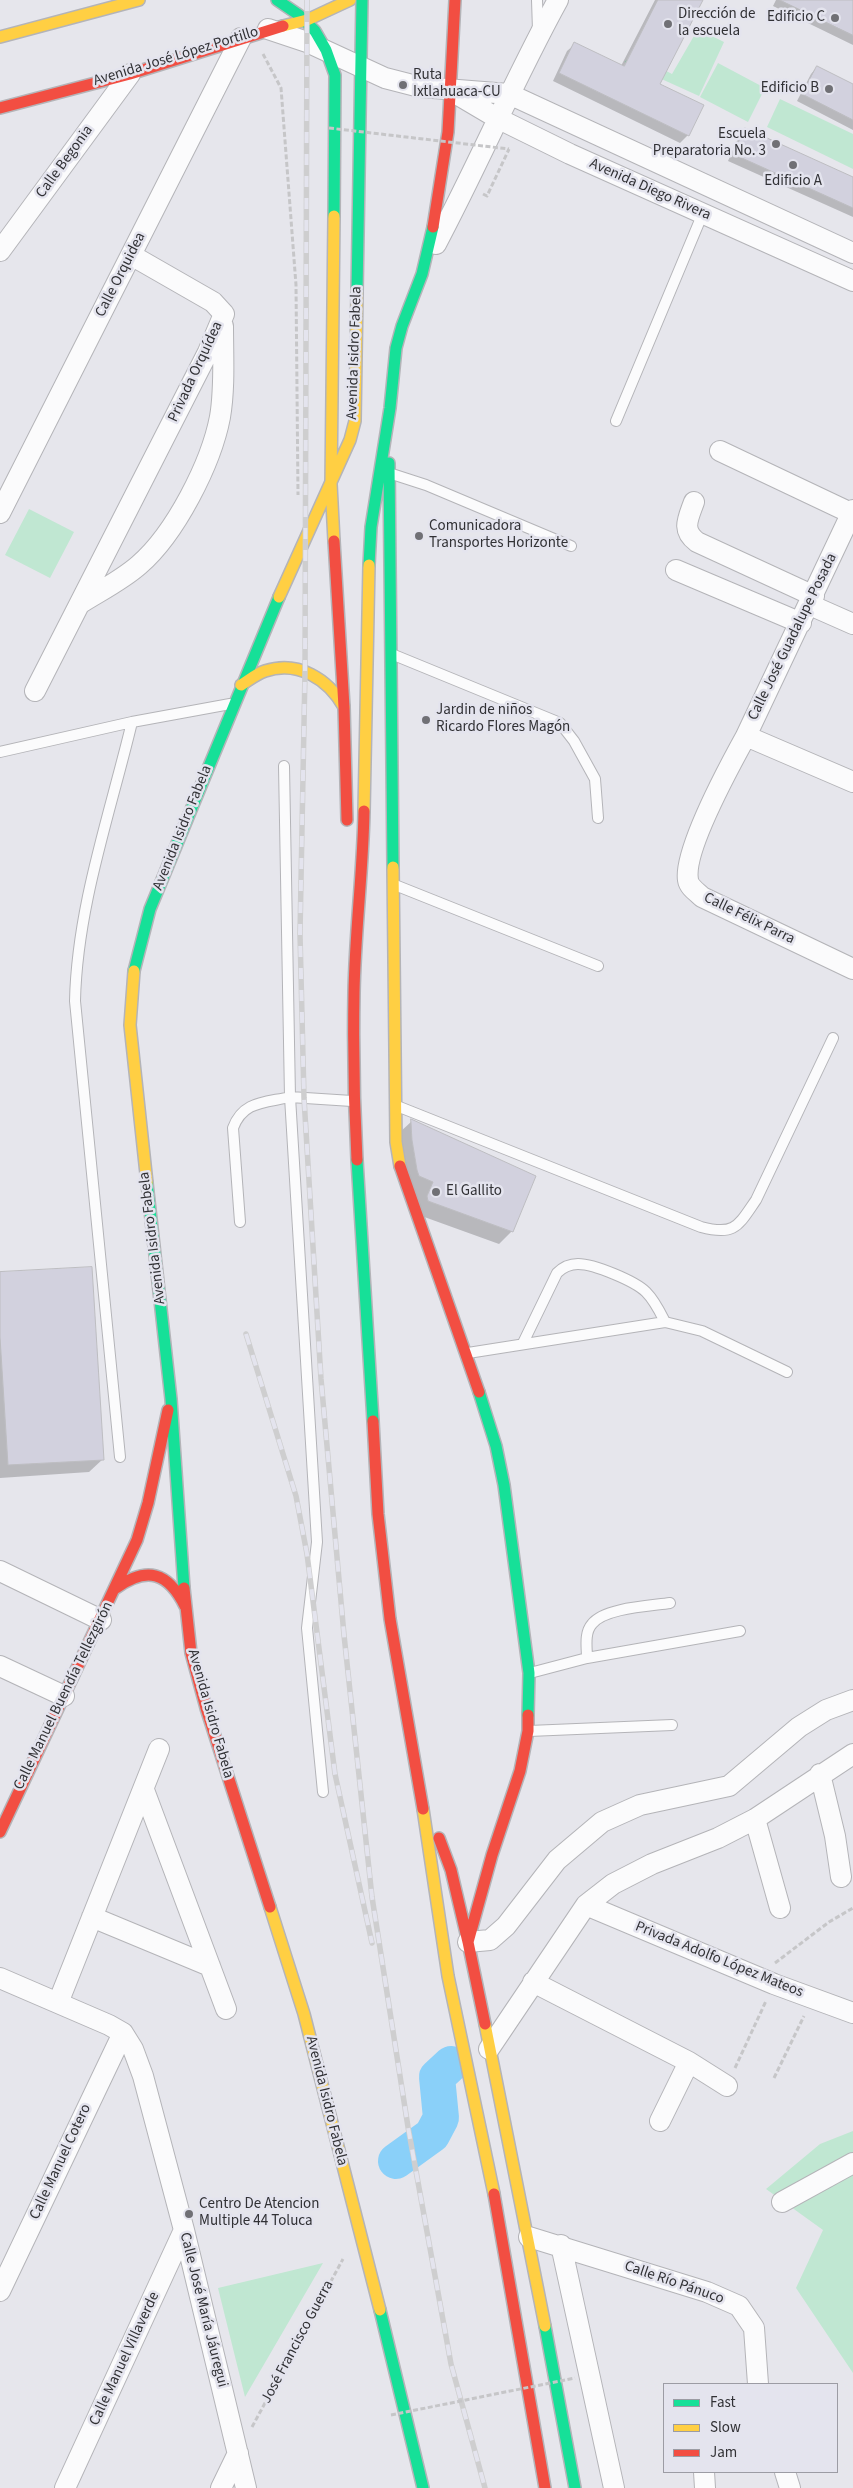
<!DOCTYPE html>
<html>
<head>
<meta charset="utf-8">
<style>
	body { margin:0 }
	#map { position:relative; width:853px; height:2488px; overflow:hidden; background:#e6e6ec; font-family:"Source Sans 3",sans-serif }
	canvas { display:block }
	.legend { position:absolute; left:663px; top:2383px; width:175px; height:90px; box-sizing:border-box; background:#e4e4ee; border:1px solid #9c9ca4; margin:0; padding:6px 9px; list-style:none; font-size:15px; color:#313135 }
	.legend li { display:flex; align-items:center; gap:10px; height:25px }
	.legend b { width:25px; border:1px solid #9c9ca4 }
</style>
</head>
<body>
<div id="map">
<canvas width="853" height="2488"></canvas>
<ul class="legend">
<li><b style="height:6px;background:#16e098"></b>Fast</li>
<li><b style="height:6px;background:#ffcf43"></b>Slow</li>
<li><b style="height:6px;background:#f24e42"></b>Jam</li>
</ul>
</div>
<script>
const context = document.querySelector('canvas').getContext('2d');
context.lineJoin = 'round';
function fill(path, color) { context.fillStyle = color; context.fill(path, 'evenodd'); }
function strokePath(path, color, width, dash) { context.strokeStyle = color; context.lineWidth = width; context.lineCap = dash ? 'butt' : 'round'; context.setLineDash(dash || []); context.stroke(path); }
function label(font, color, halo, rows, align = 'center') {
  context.font = font + ' "Source Sans 3",sans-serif'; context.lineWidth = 5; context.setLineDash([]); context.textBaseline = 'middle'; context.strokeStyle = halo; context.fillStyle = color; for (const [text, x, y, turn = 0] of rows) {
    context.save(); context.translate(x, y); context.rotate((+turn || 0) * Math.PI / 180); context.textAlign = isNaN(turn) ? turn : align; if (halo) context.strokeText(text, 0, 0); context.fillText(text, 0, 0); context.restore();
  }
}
fill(new Path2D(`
	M698 29 724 42 699 96 624 62 634 54 672 74Z
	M718 63 765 88 748 122 700 97Z
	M780 99 853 134V169L767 127Z
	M29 509 74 532 50 578 5 555Z
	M853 2131V2373L796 2288 823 2230 766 2189 820 2144Z
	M323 2263 245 2397 218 2288Z`), '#c0e7d2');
fill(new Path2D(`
	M655 0H702L658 84 688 135 680 143 553 81 567 51 575 44 621 66Z
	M776 0H853V45L773 6Z
	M817 67 853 85V130L797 101 811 74Z
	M745 130 853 178V217L728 161 739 136Z
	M412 1121 512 1231 499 1244 416 1214 399 1133Z
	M0 1273 103 1459 89 1472 0 1478Z`), '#0003');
strokePath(new Path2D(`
	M396 2161 432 2135 441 2118 437 2077 451 2064`), '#8ad0f9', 36);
const building = new Path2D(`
	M658 0H703L660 84 704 105 689 136 559 73 574 42 624 66Z
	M780 0H853V35Z
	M817 66 853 84V120L802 94Z
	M745 128 853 177V208L733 154Z
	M411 1119 536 1176 513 1232 428 1201 427 1196 433 1182 419 1176 417 1170 412 1140Z
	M92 1267 104 1460 8 1465 0 1337V1272Z`);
fill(building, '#d2d1de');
strokePath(building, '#bdbdc1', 1);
const lane = new Path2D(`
	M537 0 538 30
	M616 421 703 213
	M392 474 426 485 571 546
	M394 655 560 723 574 741 595 779 598 818
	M0 752 132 722 230 704
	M284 766 290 1097 352 1101
	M395 885 598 966
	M397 1106 701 1227C735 1236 738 1226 756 1200L833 1038
	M240 1222 233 1128C243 1101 264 1103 290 1097L317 1542 307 1628 323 1792
	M523 1343 557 1273C563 1267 569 1264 578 1264 594 1264 635 1281 646 1292 655 1301 660 1312 665 1322
	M468 1353 665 1322 702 1331 787 1372
	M120 1457 75 1001C77 907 110 814 132 722
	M587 1658C587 1648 584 1633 592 1624 604 1608 649 1606 670 1603
	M530 1673 587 1658 740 1631
	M529 1731 672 1725`);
const street = new Path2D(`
	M268 29 307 42 385 78 420 87 509 94 853 253
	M453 92 497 118 570 154 853 281
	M436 244C479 163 514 80 558 0
	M0 251 130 74
	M131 255 213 302 224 314
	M720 451 853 514
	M694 502C688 519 681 530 697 542L814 596
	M0 513 241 38
	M676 570 801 623
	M81 603C100 591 122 580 139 565 175 534 211 464 220 417 225 388 223 356 223 326
	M810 605 853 624
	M35 691 208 352 224 314
	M746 736 853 510
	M853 782 746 736C730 765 683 851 688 880 689 887 697 892 702 897L853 969
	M0 1571 101 1620
	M0 1666 64 1696
	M820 1774 835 1836 841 1877
	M144 1790 226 2009
	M755 1819 780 1908
	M586 1905 774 1984 853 2013
	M92 1917 210 1966
	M468 1942 490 1940 506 1926 557 1860 602 1822 640 1805 729 1786 799 1727 826 1710 853 1700
	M0 1978 109 2025 123 2033 133 2049 143 2076 184 2230 246 2488
	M533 1982 689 2062 727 2086
	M58 2003 159 1749
	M489 2049 586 1905 613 1884 652 1864 718 1838 755 1819 853 1754
	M660 2121 689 2062
	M782 2202 853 2163
	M529 2237 707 2292 739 2306 754 2328 758 2384
	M561 2245 614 2488
	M0 2291 123 2033
	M704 2472 705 2488
	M785 2472 790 2488
	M65 2488 184 2230
	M221 2488 238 2453`);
const fast = new Path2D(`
	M277 0 299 15 315 31 326 50 335 75 334 216
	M357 292 362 0
	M389 463 393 867
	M369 565 371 527 390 408 396 348 402 326 422 274 433 227
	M134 971 150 909 279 597
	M357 1160 373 1421
	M147 1183 171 1399 184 1588
	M479 1392 496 1446 504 1485 529 1673 528 1715
	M380 2310 423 2488
	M545 2326 575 2488`);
const slow = new Path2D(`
	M283 26 307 20 350 0
	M0 37 139 0
	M334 216 331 484 334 541
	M279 597 350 440 355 421 357 292
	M241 685C249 680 256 674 265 671 298 660 328 679 344 707
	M364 811 369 565
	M393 867 396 1142 400 1166
	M134 971 130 1025 147 1183
	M423 1809 448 1976 494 2194
	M270 1907 304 2014 380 2310
	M485 2024 545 2326`);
const jam = new Path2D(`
	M0 108 130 74 283 26
	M433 227 448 132 455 0
	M334 541 344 707 347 820
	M357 1160C354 1104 353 1048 354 993 355 932 363 871 364 811
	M400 1166 479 1392
	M373 1421 378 1514 390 1619 423 1809
	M116 1588C147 1566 168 1572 185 1606
	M184 1588 191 1653 206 1708 270 1907
	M0 1832 137 1540 148 1503 168 1410
	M439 1838 451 1870 468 1942
	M485 2024 468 1942 492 1855 520 1771 528 1731V1715
	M494 2194 545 2488`);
strokePath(lane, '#b4b4b8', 12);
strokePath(street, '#b4b4b8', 22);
strokePath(fast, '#b4b4b8', 14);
strokePath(slow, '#b4b4b8', 14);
strokePath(jam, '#b4b4b8', 14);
strokePath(new Path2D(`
	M263 54 281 88 296 285 298 495
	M483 194 487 196 509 149
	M775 1963 829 1922 853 1908
	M735 2068 766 2001
	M774 2078 804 2016
	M252 2427 343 2259`), '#c6c6c8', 3, [5, 2.5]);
strokePath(lane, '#fbfbfc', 10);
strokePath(street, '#fbfbfc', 20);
strokePath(fast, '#16e098', 11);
strokePath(slow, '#ffcf43', 11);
strokePath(jam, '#f24e42', 11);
const rail = new Path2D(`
	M307 0 305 671 300 934 304 1098 321 1379 344 1635 372 1897 408 2127 451 2364 485 2488
	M246 1334 296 1496 307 1554 335 1774 372 1943`);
strokePath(rail, '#cececf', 5.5);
strokePath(rail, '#e4e4ee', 4, [11]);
strokePath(new Path2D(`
	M329 128 509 149
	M391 2415 575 2378`), '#c6c6c8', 3, [5, 2.5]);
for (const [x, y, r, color] of [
	[835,18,5,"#707075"],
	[668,24,5,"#707075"],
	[403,85,5,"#707075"],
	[829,89,5,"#707075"],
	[776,144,5,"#707075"],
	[793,165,5,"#707075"],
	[419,536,5,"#707075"],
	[426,720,5,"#707075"],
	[436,1192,5,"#707075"],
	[189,2214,5,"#707075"]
]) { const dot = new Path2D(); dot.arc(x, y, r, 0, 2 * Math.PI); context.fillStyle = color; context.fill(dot); strokePath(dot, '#e4e4ee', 2); }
label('15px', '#313135', '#e4e4ee', [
	["Dirección de",678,15],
	["la escuela",678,32],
	["Edificio C",825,18,"right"],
	["Ruta",413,76],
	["Ixtlahuaca-CU",413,93],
	["Edificio B",819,89,"right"],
	["Escuela",766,135,"right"],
	["Preparatoria No. 3",766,152,"right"],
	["Edificio A",793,182,"center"],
	["Comunicadora",429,527],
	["Transportes Horizonte",429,544],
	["Jardin de niños",436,711],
	["Ricardo Flores Magón",436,728],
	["El Gallito",446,1192],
	["Centro De Atencion",199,2205],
	["Multiple 44 Toluca",199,2222]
], 'left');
label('15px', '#313135', '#e4e4ee', [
	["Avenida José López Portillo",176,57,-17],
	["Calle Begonia",65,162,-54],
	["Avenida Diego Rivera",650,190,24],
	["Calle Orquidea",121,275,-63],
	["Avenida Isidro Fabela",355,353,-88],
	["Privada Orquídea",196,372,-65],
	["Calle José Guadalupe Posada",793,637,-64],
	["Avenida Isidro Fabela",183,828,-68],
	["Calle Félix Parra",749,919,26],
	["Avenida Isidro Fabela",153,1238,-97],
	["Calle Manuel Buendía Tellezgirón",64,1696,-64],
	["Avenida Isidro Fabela",210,1714,74],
	["Privada Adolfo López Mateos",719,1960,22],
	["Avenida Isidro Fabela",326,2101,76],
	["Calle Manuel Cotero",61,2162,-65],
	["Calle Río Pánuco",674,2283,19],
	["Calle José María Jáuregui",203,2310,76],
	["José Francisco Guerra",298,2342,-62],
	["Calle Manuel Villaverde",125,2359,-65]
]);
</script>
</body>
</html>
